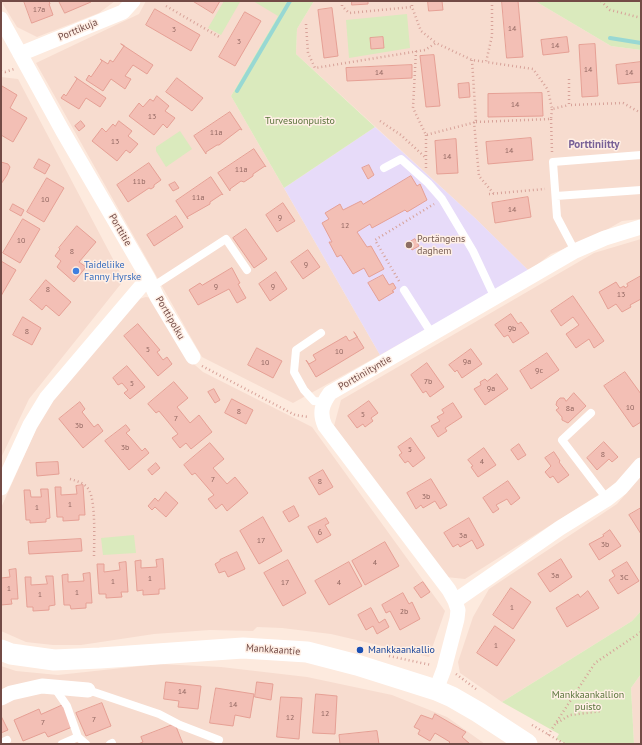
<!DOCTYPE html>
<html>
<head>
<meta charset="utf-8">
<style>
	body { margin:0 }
	#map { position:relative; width:642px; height:745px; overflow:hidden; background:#fdeade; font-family:"PT Sans",sans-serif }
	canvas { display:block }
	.frame { position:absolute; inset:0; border:2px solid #734b46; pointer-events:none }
</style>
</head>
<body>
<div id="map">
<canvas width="642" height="745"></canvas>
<div class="frame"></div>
</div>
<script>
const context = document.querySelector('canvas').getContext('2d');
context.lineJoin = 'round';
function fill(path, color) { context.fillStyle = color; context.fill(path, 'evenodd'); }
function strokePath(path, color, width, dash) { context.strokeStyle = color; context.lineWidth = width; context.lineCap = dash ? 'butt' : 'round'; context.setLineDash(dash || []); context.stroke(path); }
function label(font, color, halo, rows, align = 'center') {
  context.font = font + ' "PT Sans",sans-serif'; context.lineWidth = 3; context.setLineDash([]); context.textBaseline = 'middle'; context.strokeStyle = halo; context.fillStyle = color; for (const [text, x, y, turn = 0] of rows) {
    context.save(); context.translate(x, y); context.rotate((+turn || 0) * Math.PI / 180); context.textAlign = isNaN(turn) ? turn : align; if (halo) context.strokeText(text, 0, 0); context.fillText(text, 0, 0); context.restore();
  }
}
fill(new Path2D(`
	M1 1H115L99 13 37 37 17 27Z
	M146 1H287L231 96 380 355 293 403 202 357 36 63 139 14Z
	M314 1H535L611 46 641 50V219L622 221 592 238 551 254 529 271 475 218 296 54 297 29Z
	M1 77 18 79 124 280 29 399 1 458Z
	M641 239V456L619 482 465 579 446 577 334 426 341 400 594 253Z
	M146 297 152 298 188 359 203 372 312 427 445 611 429 657 331 634 282 628 257 627 253 631 210 630 154 634 81 645H53L26 642 1 631V508L45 409 135 300Z
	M641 476V611L632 621 502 702 460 673 458 662 473 617 489 589 617 504Z
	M159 664 221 667 307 677 392 695 447 717 485 744H1V666L16 671 58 675Z
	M641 674V744H634L631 688Z`), '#f7dccf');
fill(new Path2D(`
	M375 127 475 218 529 271 380 355 284 188Z`), '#e7dbf9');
fill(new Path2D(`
	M224 1 240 2 221 35 208 28Z
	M253 1H314L297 29 296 54 375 127 284 188 231 96 278 16Z
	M535 1H641V50L611 46Z
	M407 14 410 48 349 58 346 20Z
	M180 131 192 149 166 167 156 151V147Z
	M134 535 136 553 103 555 101 538Z
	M641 611V674L631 688 634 744H567L556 739 559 734 502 702 632 621Z`), '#daeabd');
strokePath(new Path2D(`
	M610 38 641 43
	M237 91 290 1`), '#98d8d3', 4);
const building = new Path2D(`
	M24 1H49L50 4H49L53 15 32 23Z
	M59 1H91V2L65 13Z
	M193 1H220L213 13Z
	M352 1H368V4L352 5Z
	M428 1H442L443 10 429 11Z
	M502 1H518L523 57 507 58Z
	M332 8 338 56 324 58 318 10Z
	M155 9 200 35 191 51 146 25Z
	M245 12 261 21 235 66 219 57Z
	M383 37 384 48 371 49 370 38Z
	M567 37 569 52 543 55 541 40Z
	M121 44 153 65 147 74 133 65 125 76 131 79 125 89 111 79 103 91 86 80 89 75 91 77 102 61 100 59 108 64 110 60 113 62 124 46Z
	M595 44 598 96 582 97 579 45Z
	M434 55 440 106 426 107 420 56Z
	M641 62V82L618 84 616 65Z
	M412 65V78L347 81 346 68Z
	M75 77 106 98 100 107 86 98 79 109 61 98 64 94 66 96 77 79Z
	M177 78 203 98 192 111 166 92Z
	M469 83 470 97 459 98 458 84Z
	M2 86 17 95 10 108 27 118 13 142 1 135Z
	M542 93 543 116 488 117V94Z
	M157 96 169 106 165 111 175 118 167 128 163 124 154 135 129 116 139 103 143 107 150 99 153 101Z
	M230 112 242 130 240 129 219 145H217L206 152V154L194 136Z
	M81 121 85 126 79 131 75 126Z
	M119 121 132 131 128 136 138 144 130 153 126 150 117 161 92 141 102 128 106 132 113 124 115 126Z
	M531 138 533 160 488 164 486 142Z
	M456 139 458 173 437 174 435 141Z
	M254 149 266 167 265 166 253 174V176L244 182 241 181 230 189V191L218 173Z
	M39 159 50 165 45 174 34 168Z
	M1 162 8 164 10 167 7 175 1 184Z
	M149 163 161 180 154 185V187L151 189 149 188 128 202 117 185Z
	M369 165 374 175 368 179 362 168Z
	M411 176 417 186 420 184 427 200 407 212 405 210 372 228 370 224 357 232 367 247 371 246 384 269 369 277 364 268 353 274 341 255 337 257 329 242H332L322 223 329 219 325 213 340 204 343 210 361 201 363 204Z
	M211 177 223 195 222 194 210 202V204L187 217 188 219 176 201Z
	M47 178 64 188 44 222 27 212Z
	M175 182 179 188 173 191 169 185Z
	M528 197 531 217 495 223 492 203Z
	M283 203 295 221 277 232 266 215Z
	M13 204 24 210 21 216 10 210Z
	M176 216 183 227 154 246 147 235Z
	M23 219 40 229 20 263 3 253Z
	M77 226 96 242 79 262 86 267 74 282 57 267 61 261 55 256 60 249 59 248Z
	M246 229 267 259 254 268 233 238Z
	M415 239 419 246 412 250 408 243Z
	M308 250 320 267 303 279 291 262Z
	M1 261 16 270 1 296Z
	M232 268 240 283 238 284 246 298 237 303 229 289 198 305 189 290 200 283 202 285Z
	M276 272 287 289 270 301 259 284Z
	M383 275 389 285 393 283 396 288 392 291 394 292 379 301 368 283Z
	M641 276V299L630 305 631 307 622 312 616 304 608 309 599 292 616 282 620 288 624 286 625 288 628 286 627 284Z
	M46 280 71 302 59 316 46 305 42 310 30 300Z
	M573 296 604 341 594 348 589 339 576 348 566 334 579 325 573 317 561 326 551 311Z
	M511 314 518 324 521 322 529 333 513 343 508 335 504 337 495 325Z
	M23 317 41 328 32 345 13 335Z
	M138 324 160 350 157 352 163 360 167 357 172 364 158 376 124 336Z
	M354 332 364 348 316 377 306 360 309 364 316 360 313 355 346 336 349 341 357 337Z
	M257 348 282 361 273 378 248 365Z
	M471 349 482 364 462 378 457 370 455 372 449 365Z
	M547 353 559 370 531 389 520 371Z
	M427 363 444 387 430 397 426 391 423 393 411 375Z
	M127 366 145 387 130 399 124 393 128 390 122 383 118 385 113 378Z
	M625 372 641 394V422L633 427 604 386Z
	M497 374 508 389 485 405 474 389 481 385 480 382 485 379 487 381Z
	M174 382 188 398 177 407 190 423 199 415 212 432 191 449 186 443 180 448 172 438 178 434 159 411 156 413 148 404Z
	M214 389 220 400 215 403 208 392Z
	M574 393 586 406 568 423 562 420V417L556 410 559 408 556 405 557 401 560 398H564L566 401Z
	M232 399 253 410 246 424 225 413Z
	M369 401 378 413 371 418 373 421 365 427 363 424 357 428 348 416Z
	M80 402 85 409 82 412 94 427 98 424 103 431 83 448 59 419Z
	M453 403 462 417 445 428 447 431 438 437 431 426 440 421 437 417 444 413 442 410Z
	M126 425 130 430 126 433 130 437 142 451 145 448 149 453 129 470 105 441Z
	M411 438 425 458 413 467 408 461 405 463 399 455 402 453 398 447Z
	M604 442 618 457 612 462 609 459 597 470 587 458Z
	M210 443 224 459 213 468 227 484 235 477 248 493 227 511 222 504 216 509 208 499 214 495 195 473 192 475 184 465Z
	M519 444 526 455 518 460 511 450Z
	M484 448 496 465 478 477 471 467 473 466 468 460Z
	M554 452 560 461 559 462 569 475 558 483 553 476 550 478 545 472 551 466 545 458Z
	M58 462 59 474 37 476 36 463Z
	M156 463 160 468 152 475 148 470Z
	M323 470 333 487 319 495 309 478Z
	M431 479 447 505 440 509 435 501 423 508 421 505 416 509 407 493Z
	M508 481 520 498 511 505 507 499 496 505 499 509 493 513 483 498Z
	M83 485 85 515H79V520L63 521V517H57L55 487H61V495L77 494 76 486Z
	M41 489H48L50 518 46 519V522L30 523V520H26L24 490H30L31 497H41Z
	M166 492 178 503 166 517 155 507 152 510 148 506 155 498 158 501Z
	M294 506 299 516 289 522 283 512Z
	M641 508V534L629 515Z
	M263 517 282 551 259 564 240 531Z
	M326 518 329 523 325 525 331 535 317 543 308 527Z
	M469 518 484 545 477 549 472 540 460 547 458 544 453 547 444 533Z
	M610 530 621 546 599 560 589 544 604 536 603 535Z
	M81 539 82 551 29 554 28 542Z
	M385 542 399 566 365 585 352 561Z
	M237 552 245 569 228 577 225 571 219 573 215 564 220 561V560Z
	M163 559 165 589H159V594L143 595V590L137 591 135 561 141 560V568L157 567 156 560Z
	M561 559 572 577 550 592 538 574Z
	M288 560 306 593 283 606 264 573Z
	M126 562 128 592H121L122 597 106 598V594H99L97 564H104V572L120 570 119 563Z
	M349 562 362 586 329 605 315 581Z
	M627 562 639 581 618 594 609 580 615 576 612 571Z
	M16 569 18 599H11L12 604 1 605V578L10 577 9 570Z
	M90 573 92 603H86V608L71 609 70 605H64L62 575 68 574V582L84 581 83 574Z
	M46 576H53L55 605 49 606V610L33 611V607H27L25 577H31V585L47 584Z
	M423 582 430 592 421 598 414 588Z
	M511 588 531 602 513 629 493 615Z
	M588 591 599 608 567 627 556 608 578 594 580 597Z
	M403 593 409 604 412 602 420 619 400 630 390 611 386 613 382 605Z
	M371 608 379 623 385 619 389 627 377 634 373 626 366 630 358 615Z
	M495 626 515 640 497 666 477 653Z
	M166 682 201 686 198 709 178 707 179 701 164 699Z
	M257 682 273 684 271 700 255 697Z
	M216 688 254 694 250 718 235 715 233 726 210 723Z
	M316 694 337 696 335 734 313 733Z
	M281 697 302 698 299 739 277 737Z
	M102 703 111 726 86 736 76 713Z
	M63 705 72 727 48 737 45 732 23 741 14 720 39 709 41 714Z
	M435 714 466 732 462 737 470 744H448L450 742 435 733 430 741 418 734 420 730 414 727 421 715 432 719Z
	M1 716 8 730 1 733Z
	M175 724 183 744H138L143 742 141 737Z
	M377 731 379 744H340L339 735Z`);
fill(building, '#f3bfb5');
strokePath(building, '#e6a095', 1);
strokePath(new Path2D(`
	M342 1V6L349 13 412 7
	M412 1V7L421 31 436 43
	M492 1V36L486 62 533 69 548 90 552 109 569 105
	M601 1 610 10 641 18
	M166 6 221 38
	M306 24 308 53 315 68 425 50 436 43 472 60 486 62
	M416 51 413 108 426 135 476 122 472 60
	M1 71 5 72 14 69
	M569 79V105L623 103 641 113
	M551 119 552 152
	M380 121 401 135 426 158
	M474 122 479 176 494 194
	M476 122 551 119 552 109
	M426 168V135
	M489 194 545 189
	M399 281 375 240 434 204
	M202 366 295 415 309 417
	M70 479C77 481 85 483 89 490 96 502 94 542 94 558
	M389 656 431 665
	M456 674 476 689
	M557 723 570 715 602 711
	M532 725 565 744
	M548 735 595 663 641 632`), '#d7a299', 2.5, [1, 3]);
strokePath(new Path2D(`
	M384 168 401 159 428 183 442 199 473 251 495 298
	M556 196 641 190
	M575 251 557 217 553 162 641 155
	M152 287 226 239 247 270
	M404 290 432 334
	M321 333 296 350 294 372 304 390 314 401 324 402
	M591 413 562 440 607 499
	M54 687 67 706 78 737 86 744
	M88 690 159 714 180 725 219 740
	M1 743 7 740
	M62 744 78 737
	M110 744 112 743`), '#fff', 8);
strokePath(new Path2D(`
	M1 19 62 130 148 278 47 397 30 425 1 488
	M20 54 123 12 133 1
	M148 278 157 297 193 357
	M455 601 560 528 607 499 621 488 641 465
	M436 690 444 669 457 619 458 610 455 601 449 590 325 426C319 413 322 404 330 393L575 251 605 238 641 227
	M1 698 11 693 42 686 88 690`), '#fff', 15);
strokePath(new Path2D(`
	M1 650 11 654 54 660 100 658 243 648 307 652 357 665 436 690 452 697 478 712 527 744`), '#fff', 21);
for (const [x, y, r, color] of [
	[409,245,4,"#8d6e63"],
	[76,271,4,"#3f7fe0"],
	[360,650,4,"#1a4fb4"]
]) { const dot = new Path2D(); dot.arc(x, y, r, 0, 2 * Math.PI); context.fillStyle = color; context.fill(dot); strokePath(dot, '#ffefe5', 1.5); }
label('8px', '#936862', null, [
	["17a",39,10],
	["14",512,29],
	["3",174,30],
	["3",239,42],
	["14",555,46],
	["14",588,70],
	["14",379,73],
	["14",629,73],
	["14",515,105],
	["13",152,117],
	["11a",216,133],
	["13",115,142],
	["14",509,151],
	["14",447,157],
	["11a",241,170],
	["11b",139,182],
	["11a",198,198],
	["10",45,200],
	["14",512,210],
	["9",280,218],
	["12",345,226],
	["10",21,241],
	["8",72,252],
	["9",306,265],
	["9",216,287],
	["9",273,287],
	["8",48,290],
	["13",621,295],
	["9b",512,329],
	["8",27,332],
	["5",148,350],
	["10",339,352],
	["9a",467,362],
	["10",265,363],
	["9c",539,371],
	["7b",428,382],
	["5",132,384],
	["9a",491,389],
	["10",630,408],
	["8a",570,409],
	["8",239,412],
	["5",363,415],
	["7",176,419],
	["3b",79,426],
	["3b",125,448],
	["5",410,450],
	["8",603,455],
	["4",482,462],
	["7",213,480],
	["8",320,482],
	["3b",426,497],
	["1",70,505],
	["1",37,508],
	["6",320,533],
	["3a",463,536],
	["17",261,541],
	["3b",605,545],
	["4",375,563],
	["3a",555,576],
	["3C",624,578],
	["1",150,579],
	["1",113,582],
	["17",285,583],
	["4",339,583],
	["1",9,589],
	["1",77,593],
	["1",40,595],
	["1",512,608],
	["2b",404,612],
	["1",496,646],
	["14",182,692],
	["14",233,705],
	["12",325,714],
	["12",290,718],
	["7",94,720],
	["7",43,723]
]);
label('10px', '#734b46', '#ffefe5', [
	["Porttikuja",78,30,-23],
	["Porttitie",120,230,60],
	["Porttipolku",170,318,60],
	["Porttiniityntie",365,373,-30],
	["Mankkaantie",273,650,4]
]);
label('10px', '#59743b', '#ffefe5', [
	["Turvesuonpuisto",300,121],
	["Mankkaankallion",588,695],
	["puisto",588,707]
]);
label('10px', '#785e54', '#ffefe5', [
	["Portängens",417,239],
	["daghem",417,251]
], 'left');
label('10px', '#366cbe', '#ffefe5', [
	["Taideliike",84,265],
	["Fanny Hyrske",84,277]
], 'left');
label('10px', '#164399', '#ffefe5', [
	["Mankkaankallio",368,650]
], 'left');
label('bold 11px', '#786197', '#ffefe5', [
	["Porttiniitty",594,145]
]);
</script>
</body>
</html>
